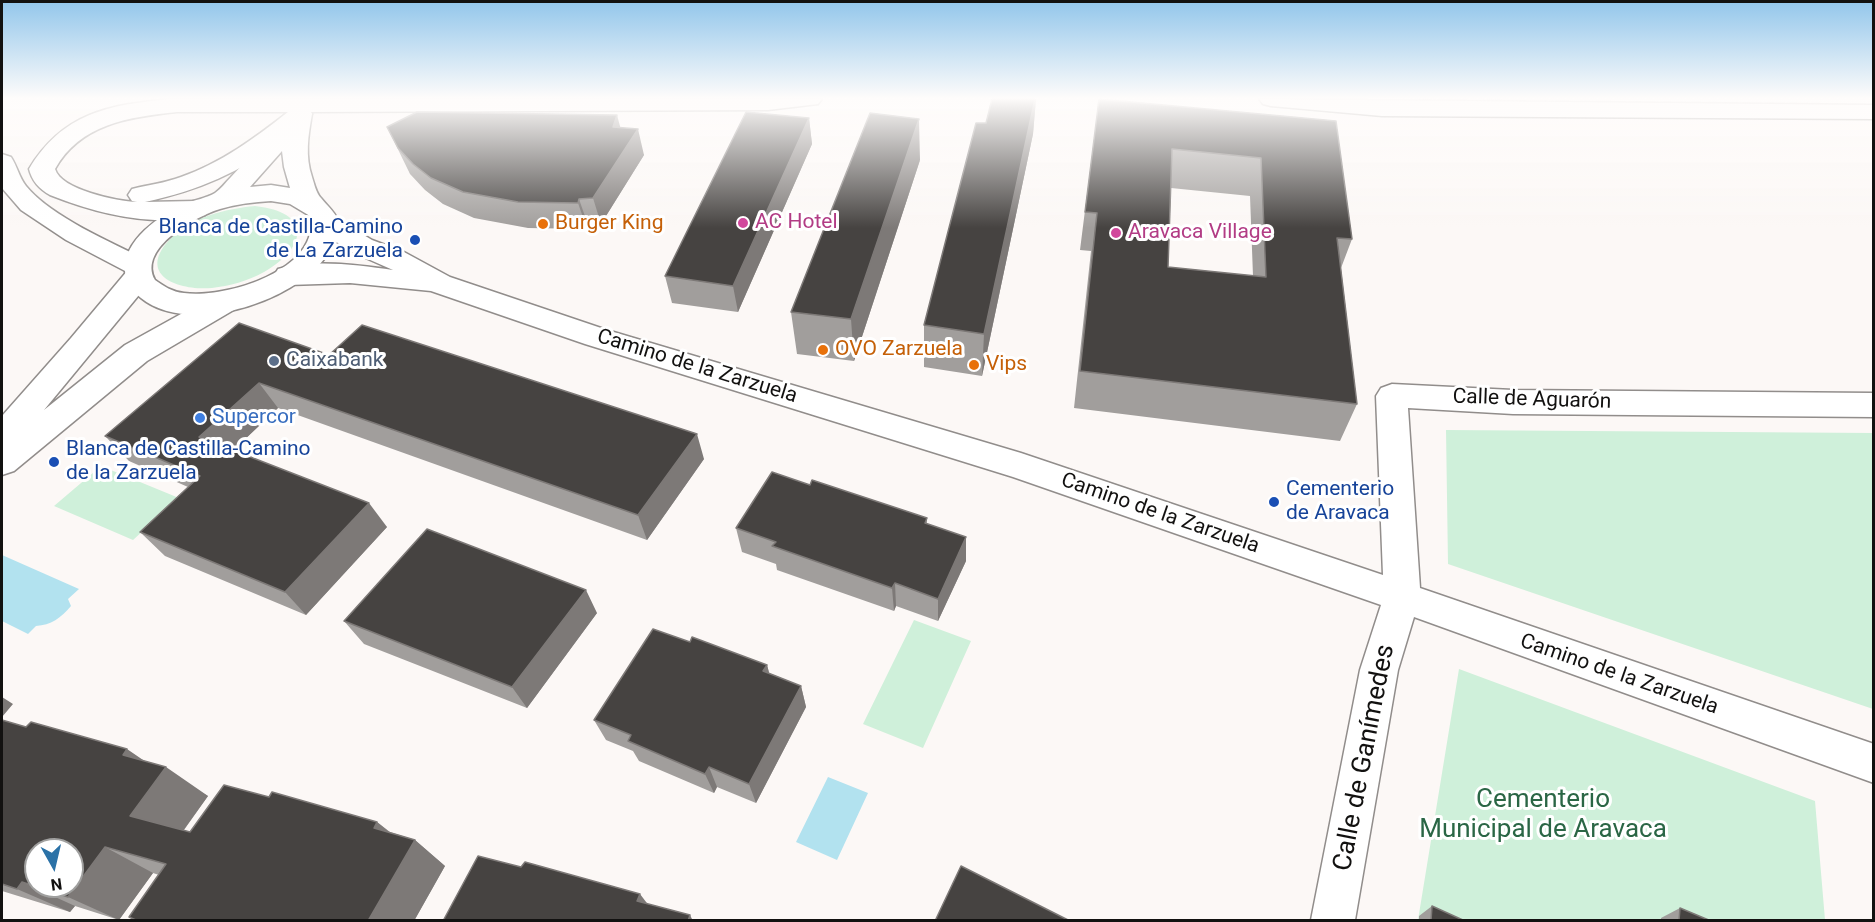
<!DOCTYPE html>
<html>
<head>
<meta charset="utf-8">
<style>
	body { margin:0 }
	#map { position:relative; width:1875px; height:922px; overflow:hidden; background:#fcf8f6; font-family:Roboto,sans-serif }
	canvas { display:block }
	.frame { position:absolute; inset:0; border:3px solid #121110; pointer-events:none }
	.north { position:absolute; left:24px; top:838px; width:60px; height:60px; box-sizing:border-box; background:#fff; border:2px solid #a0a09f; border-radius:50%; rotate:172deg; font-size:16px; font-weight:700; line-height:24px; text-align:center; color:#121110 }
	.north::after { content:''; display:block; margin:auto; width:21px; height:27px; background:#2b72a7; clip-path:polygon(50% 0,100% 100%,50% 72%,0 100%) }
</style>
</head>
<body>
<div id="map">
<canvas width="1875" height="922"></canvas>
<div class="frame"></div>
<div class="north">N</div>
</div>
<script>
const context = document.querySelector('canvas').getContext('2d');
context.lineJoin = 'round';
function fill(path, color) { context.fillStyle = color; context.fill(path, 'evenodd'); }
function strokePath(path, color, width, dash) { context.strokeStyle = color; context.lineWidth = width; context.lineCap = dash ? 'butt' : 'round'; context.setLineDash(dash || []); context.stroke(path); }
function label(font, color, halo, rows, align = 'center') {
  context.font = font + ' Roboto,sans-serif'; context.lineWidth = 6; context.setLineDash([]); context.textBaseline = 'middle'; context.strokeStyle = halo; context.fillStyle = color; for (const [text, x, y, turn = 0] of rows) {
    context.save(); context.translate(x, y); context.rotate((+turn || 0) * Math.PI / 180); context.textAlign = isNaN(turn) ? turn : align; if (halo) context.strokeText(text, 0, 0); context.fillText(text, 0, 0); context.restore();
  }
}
fill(new Path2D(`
	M255 206C312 212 308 247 264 272 248 281 229 286 212 288 178 291 135 275 171 238 193 216 226 209 255 206Z
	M1446 430 1873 433V709L1448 564Z
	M101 466 179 498 133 540 54 506Z
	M914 620 971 641 923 748 863 724Z
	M1459 669 1815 801 1825 920H1418Z`), '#cff0da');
fill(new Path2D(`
	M2 555 79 589 68 599 71 606C61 618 51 625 36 626L28 634 2 621Z
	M828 777 868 793 837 860 796 842Z`), '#b2e2ef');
const minor = new Path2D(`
	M325 215 334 217 372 240 404 252 450 277 607 330 1021 453 1383 575 1376 396 1381 388 1392 384 1513 390 1874 393V417L1513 414 1408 408 1420 588 1874 744V783L1414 617 1398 670 1355 920H1311L1360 670 1381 605 1013 477 585 344 431 291 350 283 288 285 278 283 274 276 278 269C314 259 357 265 393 270L352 252 316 229 312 223 316 217Z
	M138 268 148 270 152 277 148 284 44 410 125 345 217 294 227 291 237 294 241 301 237 308 147 361 14 471 2 475V416L71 338 128 270Z`);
const secondary = new Path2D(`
	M300 107 308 109 312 114C308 136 305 156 312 177 314 183 316 193 321 198 333 213 345 218 335 241 312 298 191 339 141 298 133 292 125 281 125 271 123 240 160 215 185 204 194 200 207 198 215 193 221 189 226 182 231 177 252 155 272 132 292 109ZM282 151 284 167 290 188 271 185 250 187ZM271 201 290 204 310 216C322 270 224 299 184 293 172 292 164 286 155 280 137 248 197 216 220 209 237 204 254 202 271 201Z`);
const motorway = new Path2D(`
	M170 99H822L818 104 768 110 311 112 312 114C305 124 294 131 284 139 239 173 200 190 145 202L196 201 205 203 209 209 205 215C153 228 98 214 50 195 39 189 32 181 29 169 63 113 108 105 170 99ZM177 112H288C255 138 221 163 181 177 165 183 148 185 132 189L128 195 132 201 137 202C117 201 61 190 55 169 80 124 129 117 177 112Z
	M1259 99 1874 105V119L1382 116 1271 106 1263 104Z
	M2 154 11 157C17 166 19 177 26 186 50 216 112 243 147 260L151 266 147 272 137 275 127 272 66 240 21 210 2 188Z`);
strokePath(minor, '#918d8b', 3);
strokePath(secondary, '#918d8b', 3);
strokePath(motorway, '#918d8b', 3);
fill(minor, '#fff');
fill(secondary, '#fff');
fill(motorway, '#fff');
fill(new Path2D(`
	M992 99H1036L1033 134 982 376 924 367V325L986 123Z
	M1099 99 1336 121 1352 239 1341 268 1357 404 1340 441 1074 408 1091 251 1080 250ZM1171 188 1250 196 1253 276 1168 267Z
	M809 118 812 144 738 312 672 303 665 276Z
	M387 127H620L644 155 601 224 588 225 587 229 528 228 474 218 443 204 425 190 410 174Z
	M920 160 854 361 797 354 791 312Z
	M329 355 704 459 647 540 278 408 233 450 387 527 306 615 165 556 140 532 188 487 129 461 105 436Z
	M810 485 927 518V524L966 537V561L938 621 896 606 894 611 777 570 776 564 742 552 736 528Z
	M597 613 527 708 364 644 344 621Z
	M690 642 767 665 769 673 801 686 806 707 756 803 717 787 714 793 639 761 633 751 606 740 594 720Z
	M2 720 145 761 208 796 184 830 190 832 269 797 377 822 390 832 415 840 445 866 414 921H135L129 917 159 875 153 873 119 920 75 906 70 912 2 891Z
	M1432 906 1465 921H1419V916Z
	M1680 908 1711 921H1661V918Z`), '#a19e9c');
fill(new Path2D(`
	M1035 99H1036L1033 134 982 376 984 334Z
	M617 115 624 141 613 127Z
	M809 118 812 144 738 312 733 286Z
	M919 119 920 160 854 361 851 319Z
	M638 129 644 155 601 224 593 198Z
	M579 199 588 225 587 229 578 203Z
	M259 383 278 408 221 462 199 437Z
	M697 434 704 459 647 540 638 515Z
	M369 503 387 527 306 615 285 592Z
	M966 537V561L938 621V599Z
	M895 583 896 606 894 611 892 588Z
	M586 590 597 613 527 708 512 687Z
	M767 665 773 687 763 671Z
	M801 686 806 707 756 803 749 784Z
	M2 697 13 704 2 717Z
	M127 749 162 773 166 767 208 796 175 842 130 816 123 755Z
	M709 767 717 787 714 793 705 774Z
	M377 822 409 848 374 828Z
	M415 840 445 866 414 921H368Z
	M105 847 153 873 119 920 68 897Z
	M22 882 75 906 70 912 17 889Z
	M640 894 659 919 637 901Z
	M690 915 693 921H688Z`), '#7d7977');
const building = new Path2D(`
	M992 99H1035L984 334 924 325 976 123H986Z
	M1099 99 1336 121 1352 239 1337 238 1357 404 1080 371 1097 213 1085 212ZM1172 149 1261 158 1266 277 1168 267Z
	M417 112 617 115 613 127 638 129 593 198 579 199 578 203 518 202 463 192 431 178 413 164 398 148 387 127Z
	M746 112 809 118 733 286 665 276Z
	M870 113 919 119 851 319 791 312Z
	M239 323 329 355 362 325 697 434 638 515 259 383 199 437 369 503 285 592 140 532 200 476 105 436Z
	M772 472 810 485 812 480 927 518 925 523 966 537 938 599 895 583 892 588 772 546 776 542 736 528Z
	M427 529 586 590 512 687 344 621Z
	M653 629 690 642 692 637 767 665 763 671 801 686 749 784 709 767 705 774 628 741 631 735 594 720Z
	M2 720 26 727 31 722 127 749 123 755 166 767 130 816 190 832 224 785 269 797 272 792 377 822 374 828 415 840 368 921H138L129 917 166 864 105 847 68 897 22 882 17 889 2 884ZM36 850H72V886H36Z
	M478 856 521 867 525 862 640 894 637 901 690 915 688 921H443Z
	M961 866 1070 921H935Z
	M1432 906 1465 921H1431Z
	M1680 908 1711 921H1679Z`);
fill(building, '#464341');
strokePath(building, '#7d7977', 1.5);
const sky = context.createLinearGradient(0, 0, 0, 228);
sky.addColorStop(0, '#92c6eb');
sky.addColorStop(0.43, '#fefcfb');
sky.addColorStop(1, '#fefcfb00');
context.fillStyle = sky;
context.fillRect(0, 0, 1875, 228);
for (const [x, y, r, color] of [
	[743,223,6,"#d1479c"],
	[543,224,6,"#e8710a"],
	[1116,233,6,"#d1479c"],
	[415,240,6,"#1a4fb4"],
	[823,350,6,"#e8710a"],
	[274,361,6,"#5c6f8a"],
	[974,365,6,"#e8710a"],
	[200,418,6,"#3f7fe0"],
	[54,462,6,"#1a4fb4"],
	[1274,502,6,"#1a4fb4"]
]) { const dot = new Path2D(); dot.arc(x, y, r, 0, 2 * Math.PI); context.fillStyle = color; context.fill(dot); strokePath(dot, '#fff', 2); }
label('21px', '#b23c85', '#fff', [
	["AC Hotel",755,223],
	["Aravaca Village",1128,233]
], 'left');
label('21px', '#c56008', '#fff', [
	["Burger King",555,224],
	["OVO Zarzuela",835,350],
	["Vips",986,365]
], 'left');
label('21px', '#164399', '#fff', [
	["Blanca de Castilla-Camino",403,228,"right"],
	["de La Zarzuela",403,252,"right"],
	["Blanca de Castilla-Camino",66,450],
	["de la Zarzuela",66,474],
	["Cementerio",1286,490],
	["de Aravaca",1286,514]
], 'left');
label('21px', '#4e5e75', '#fff', [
	["Caixabank",286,361]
], 'left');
label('21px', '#121110', '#fff', [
	["Camino de la Zarzuela",697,367,17],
	["Calle de Aguarón",1532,400,2],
	["Camino de la Zarzuela",1160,514,19],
	["Camino de la Zarzuela",1619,675,19]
]);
label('21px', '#366cbe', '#fff', [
	["Supercor",212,418]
], 'left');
label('26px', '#121110', '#fff', [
	["Calle de Ganímedes",1365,758,-79]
]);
label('26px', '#2a6645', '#fff', [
	["Cementerio",1543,800],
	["Municipal de Aravaca",1543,830]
]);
</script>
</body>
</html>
